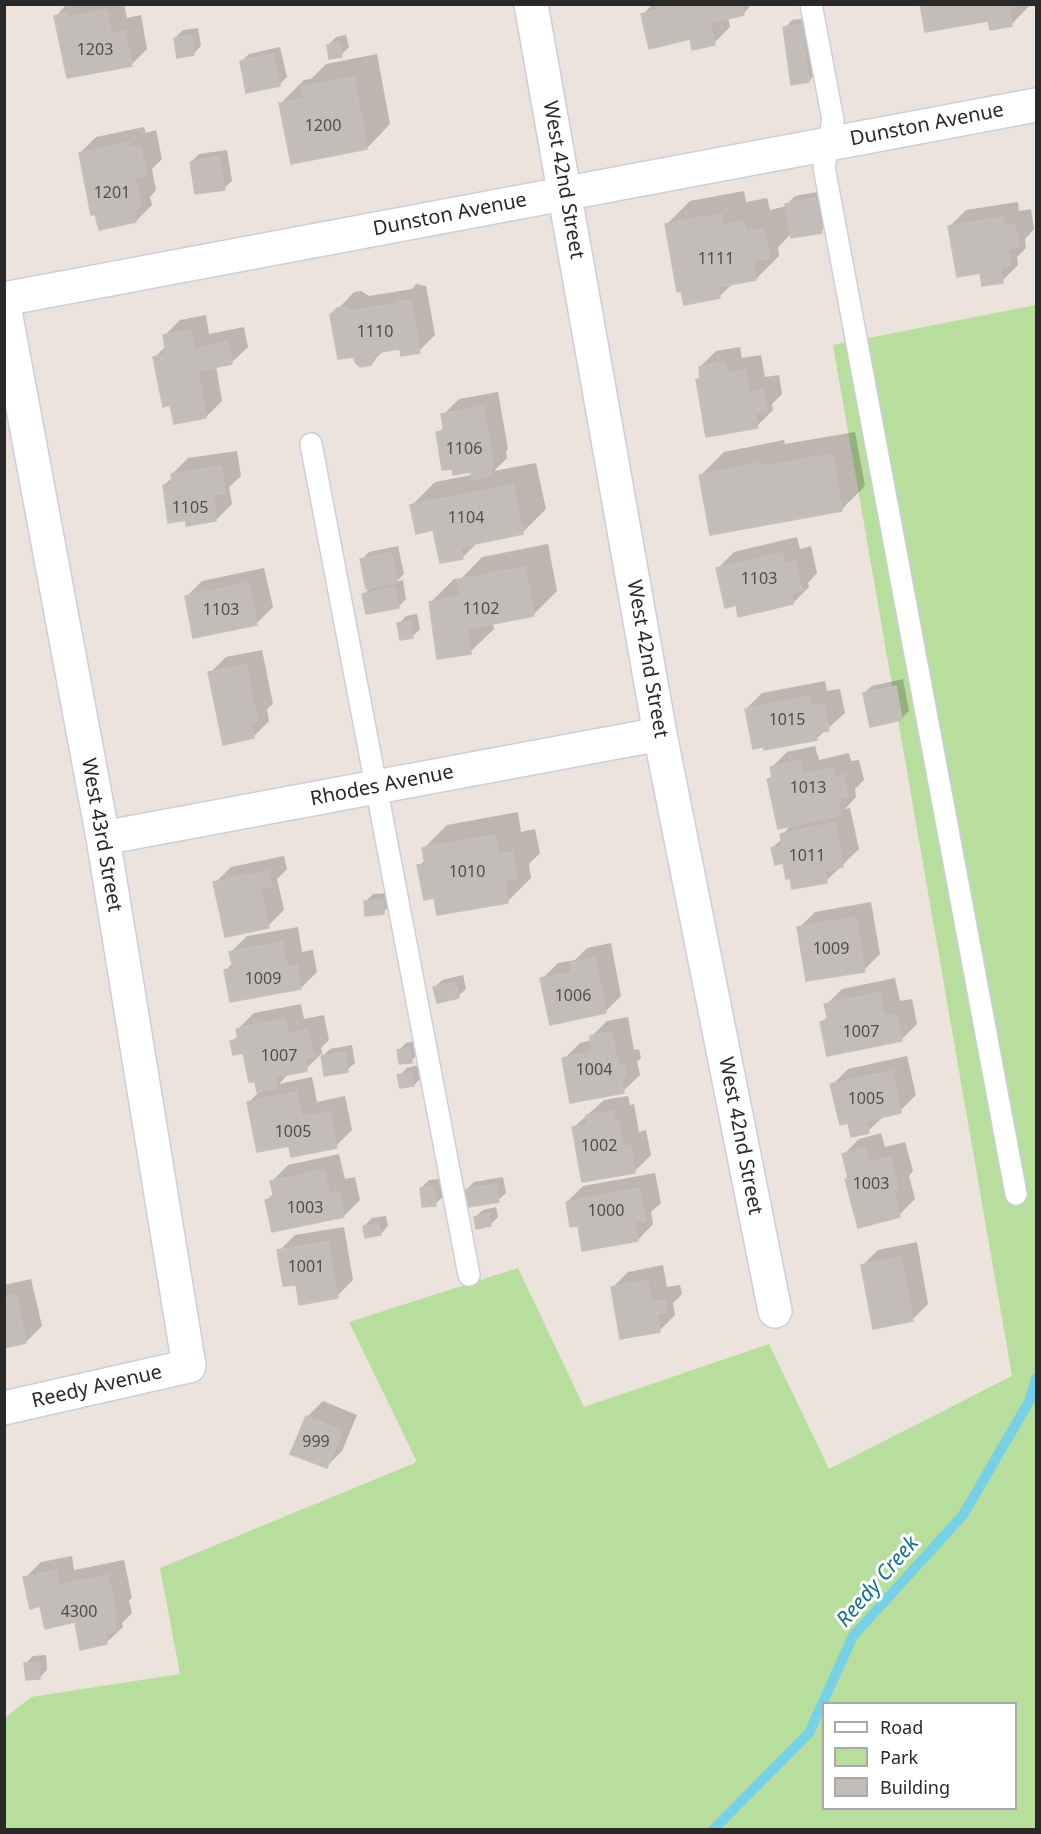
<!DOCTYPE html>
<html>
<head>
<meta charset="utf-8">
<style>
	body { margin:0 }
	#map { position:relative; width:1041px; height:1834px; overflow:hidden; background:#ebe3dc; font-family:"Noto Sans",sans-serif }
	canvas { display:block }
	.frame { position:absolute; inset:0; border:6px solid #292929; pointer-events:none }
	.legend { position:absolute; left:822px; top:1702px; width:195px; height:108px; box-sizing:border-box; background:#fff; border:2px solid #a9a9a9; margin:0; padding:8px 10px; list-style:none; font-size:18px; color:#292929 }
	.legend li { display:flex; align-items:center; gap:12px; height:30px }
	.legend b { width:30px; border:2px solid #a9a9a9 }
</style>
</head>
<body>
<div id="map">
<canvas width="1041" height="1834"></canvas>
<div class="frame"></div>
<ul class="legend">
<li><b style="height:8px;background:#fff"></b>Road</li>
<li><b style="height:16px;background:#b7de9c"></b>Park</li>
<li><b style="height:16px;background:#c3bdb9"></b>Building</li>
</ul>
</div>
<script>
const context = document.querySelector('canvas').getContext('2d');
context.lineJoin = 'round';
function fill(path, color) { context.fillStyle = color; context.fill(path, 'evenodd'); }
function strokePath(path, color, width, dash) { context.strokeStyle = color; context.lineWidth = width; context.lineCap = dash ? 'butt' : 'round'; context.setLineDash(dash || []); context.stroke(path); }
function label(font, color, halo, rows, align = 'center') {
  context.font = font + ' "Noto Sans",sans-serif'; context.lineWidth = 6; context.setLineDash([]); context.textBaseline = 'middle'; context.strokeStyle = halo; context.fillStyle = color; for (const [text, x, y, turn = 0] of rows) {
    context.save(); context.translate(x, y); context.rotate((+turn || 0) * Math.PI / 180); context.textAlign = isNaN(turn) ? turn : align; if (halo) context.strokeText(text, 0, 0); context.fillText(text, 0, 0); context.restore();
  }
}
fill(new Path2D(`
	M1036 305V1829L5 1830V1718L31 1697 180 1674 160 1568 417 1462 349 1322 518 1268 584 1407 769 1344 829 1469 1012 1376 833 345ZM824 1704H1016V1808H824Z`), '#b7de9c');
fill(new Path2D(`
	M67 4H124L127 18 141 15 147 49 131 65 56 16Z
	M653 4H752L744 13 728 17 730 27 714 43 691 38 643 14Z
	M921 4H1031L1012 24Z
	M809 18 816 73 809 81 785 28 792 20Z
	M198 28 201 46 193 54 175 38 183 30Z
	M346 35 349 47 341 55 328 45 336 37Z
	M280 47 287 77 279 85 241 62 249 54Z
	M377 54 390 124 367 148 281 103 304 80 311 79 326 64Z
	M144 127 146 133 156 130 162 159 152 169 156 190 150 197 152 205 136 221 80 153 96 137Z
	M227 150 232 181 224 188 191 162 199 154Z
	M744 191 746 202 767 198 770 210 787 206V204L795 196 823 191 829 223 821 231 792 233 778 247 779 256 756 279 733 283 719 297 667 224 690 201Z
	M1018 202 1019 211 1031 209 1034 229 1025 239 1026 248 1017 257 1018 265 1002 281 950 226 966 210Z
	M416 284 426 286 435 335 419 351 401 347 384 350 370 364 338 309 354 292 361 291 369 296 412 289Z
	M206 315 209 334 244 327 248 347 231 363 216 366 222 401 206 417 171 403 155 357 166 346 164 336 180 320Z
	M740 347 742 358 761 355 765 377 779 375 782 394 772 404 773 410 757 426 697 380 701 375 700 367 716 351Z
	M498 392 508 449 506 451 507 458 494 471 536 463 546 509 522 533 478 542 462 558 412 505 435 482 472 475 438 433 445 426 443 415 459 399Z
	M855 432 865 486 841 510 701 475 724 452 784 440 785 444Z
	M237 451 241 476 229 487 232 504 216 520 187 519 164 485 173 477 172 474 188 458Z
	M797 537 800 549 811 546 817 573 808 583 809 587 793 603H737L718 568 734 552Z
	M548 544 557 591 534 614 493 623 494 629 470 652 430 603 454 579 462 578 482 557Z
	M398 546 404 574 396 582 403 580 406 599 399 606 368 613 364 594 372 586 362 559 369 552Z
	M264 568 273 607 257 623 186 597 202 581Z
	M417 614 420 629 412 637 399 624 406 616Z
	M262 650 273 704 267 709 269 721 253 737 210 673 226 657Z
	M903 679 909 711 901 719 864 693 872 686Z
	M825 681 827 691 840 689 845 713 817 738 765 749 746 709 762 693Z
	M815 746 819 760 849 753 851 761 859 760 864 780 855 789 856 797 845 809 850 808 859 849 826 881 791 876 784 861 772 848 782 839V835L792 824 768 780 773 775 771 768 787 752Z
	M518 812 521 832 535 829 540 853 529 864 531 878 507 902 435 896 419 866 426 859 424 848 447 825Z
	M284 856 287 869 277 879 284 910 268 926 215 883 231 867Z
	M390 893 391 905 383 912 365 902 373 894Z
	M871 902 880 954 864 970 799 928 815 912Z
	M298 927 302 952 313 950 317 972 301 988 226 970 233 963 231 952 247 936Z
	M611 943 621 996 605 1012 542 979 558 963 575 960 587 948Z
	M463 975 466 989 458 996 434 988 442 980Z
	M895 978 900 1001 912 999 917 1024 901 1040 822 1022 828 1016 826 1005 842 989Z
	M301 1004 304 1019 324 1015 329 1040 321 1048 323 1056 330 1049 352 1045 355 1063 347 1070 325 1074 322 1053 306 1069 290 1072 279 1084 312 1077 317 1102 345 1096 352 1130 336 1146 290 1144 249 1102 262 1089 244 1051 232 1041 239 1035 238 1029 254 1013Z
	M628 1017 634 1050 639 1049 641 1058 637 1062 640 1075 623 1091 564 1059 580 1043 592 1040 591 1037 607 1021Z
	M417 1041 419 1053 411 1061 398 1051 406 1043Z
	M907 1056 916 1095 900 1111 885 1115 868 1131 849 1121 832 1085 848 1069Z
	M419 1065 422 1077 414 1085 399 1076 407 1068Z
	M628 1096 630 1105 634 1104 639 1132 646 1130 651 1155 635 1171 574 1127 604 1100Z
	M881 1133 885 1147 905 1142 913 1171 909 1176 915 1199 899 1215 846 1179 849 1176 843 1155 859 1139Z
	M339 1154 345 1179 355 1177 360 1200 344 1216 273 1230 267 1200 274 1193 272 1181 288 1165Z
	M655 1173 661 1203 651 1212 653 1224 638 1240 579 1224 567 1202 583 1186Z
	M503 1177 506 1193 498 1200 466 1190 474 1182Z
	M440 1179 443 1197 435 1204 421 1188 429 1180Z
	M496 1207 498 1217 490 1225 475 1217 483 1210Z
	M386 1216 388 1226 381 1234 364 1226 372 1218Z
	M344 1227 353 1280 337 1296 279 1251 295 1235Z
	M917 1242 928 1304 912 1320 862 1266 878 1250Z
	M663 1265 667 1287 680 1285 682 1294 673 1303 675 1315 659 1331 612 1288 628 1272Z
	M31 1279 42 1326 26 1342 4 1347V1285Z
	M323 1401 357 1415 342 1451 326 1467 307 1417Z
	M72 1556 74 1570 124 1560 132 1598 129 1600 132 1613 122 1623 123 1627 106 1643 76 1620 41 1604 25 1578 41 1562Z
	M46 1655 47 1670 40 1677 25 1664 33 1656Z`), '#0003');
strokePath(new Path2D(`
	M713 1830 809 1733 853 1636 963 1515 1030 1400 1036 1378`), '#76d0e6', 10);
const building = new Path2D(`
	M656 4H742L744 15 710 23 715 45 692 50 690 39 649 49 641 14 658 10Z
	M920 4H1009L1012 26 990 30 988 21 925 32Z
	M107 10 111 33 125 31 132 66 67 78 54 16 66 13V17Z
	M801 25 809 82 791 85 783 27Z
	M191 35 194 55 177 58 174 38Z
	M339 42 342 57 329 59 327 45Z
	M273 54 280 86 246 93 240 61Z
	M354 77 367 149 291 164 279 103 304 99 301 87Z
	M129 142 130 148 140 146 147 176 135 178 141 207 134 209 136 222 99 230 95 214 91 215 79 153Z
	M219 157 225 190 195 194 190 162Z
	M815 198 822 233 791 238 785 204Z
	M721 214 723 225 744 221 746 232 764 229 769 258 753 261 756 280 718 287 720 298 684 305 681 291 677 292 665 224Z
	M1002 217 1004 226 1015 224 1019 247 1008 249 1011 265 1001 267 1003 283 982 286 980 273 957 277 948 226Z
	M399 300 411 301 420 353 401 356 400 349 373 353 375 359 371 365 360 367 355 362 354 357 338 359 330 315 337 308 344 307 352 311 394 304Z
	M190 330 194 349 228 342 232 364 198 371 206 418 174 424 170 405 163 407 153 357 166 354 163 335Z
	M724 362 727 374 746 370 749 392 763 390 767 412 755 413 758 428 706 437 696 379H700L699 367Z
	M483 407 493 466 491 467 492 475 472 479 470 472 453 475 452 469 442 470 436 432 444 431 441 414Z
	M832 454 842 511 710 535 699 475 761 463 762 467Z
	M221 466 225 493 213 495 216 521 186 526V520L168 523 163 485 172 484 171 474Z
	M513 485 523 534 460 547 463 559 440 563 433 530 416 534 410 505Z
	M391 553 397 583 366 589 360 559Z
	M782 553 784 564 795 561 802 591 791 593 793 604 738 617 736 605 725 608 716 568Z
	M525 567 534 616 467 629 471 654 437 659 429 602 461 596 457 580Z
	M249 583 257 625 193 638 185 596Z
	M395 587 399 608 366 614 362 594Z
	M410 621 413 638 400 640 397 623Z
	M246 665 257 721 251 722 254 738 223 745 208 672Z
	M896 686 902 720 870 727 863 693Z
	M809 696 811 706 824 704 829 731 816 733 817 740 764 750 763 747 753 749 745 709Z
	M800 761 803 775 833 768 835 777 844 775 848 797 838 799 841 815 778 829 767 779 772 778 770 767Z
	M835 823 843 867 825 871 827 883 792 889 790 878 786 879 783 863 775 865 771 848 782 846 780 834Z
	M495 835 498 854 512 852 517 878 504 880 508 903 437 915 434 898 424 900 417 865 425 864 422 848Z
	M268 871 272 887 260 889 269 928 225 937 213 882Z
	M383 900 384 914 365 916 364 901Z
	M856 917 865 972 806 981 797 927Z
	M282 942 287 967 297 965 301 989 230 1002 224 970 233 968 229 952Z
	M595 958 606 1013 550 1025 540 978 572 973 570 963Z
	M455 982 459 998 437 1003 433 987Z
	M880 993 884 1016 896 1014 902 1041 827 1056 820 1022 828 1020 824 1004Z
	M285 1019 288 1034 308 1030 314 1057 305 1059 307 1071 275 1077 277 1088 257 1092 255 1082H249L243 1053 233 1055 230 1041 238 1039 236 1029Z
	M612 1032 618 1065 623 1064 626 1076 621 1077 624 1093 570 1103 562 1058 592 1052 590 1036Z
	M410 1048 412 1063 399 1064 397 1050Z
	M345 1052 348 1072 324 1076 321 1056Z
	M892 1071 901 1113 866 1121 869 1133 851 1137 848 1123 840 1125 830 1084Z
	M412 1072 414 1086 400 1088 397 1075Z
	M296 1092 302 1117 330 1111 337 1148 291 1157 289 1146 257 1152 247 1102Z
	M613 1111 614 1120H618L623 1147 630 1145 635 1173 582 1182 572 1127 588 1124 586 1115Z
	M865 1148 869 1162 890 1157 898 1189 893 1190 900 1217 858 1228 845 1179 848 1178 842 1154Z
	M324 1170 329 1194 339 1192 344 1217 272 1232 265 1200 274 1198 270 1181Z
	M496 1184 499 1202 468 1207 464 1190Z
	M433 1186 436 1206 422 1207 420 1188Z
	M639 1188 645 1220 634 1222 638 1241 582 1251 578 1226 570 1227 566 1202Z
	M489 1214 491 1226 476 1229 474 1217Z
	M379 1223 381 1235 365 1238 363 1226Z
	M328 1242 338 1298 299 1305 296 1285 283 1286 277 1250Z
	M901 1257 913 1321 873 1329 861 1265Z
	M647 1280 651 1302 665 1300 667 1312 657 1314 660 1332 620 1339 611 1287Z
	M16 1294 26 1343 4 1348V1297Z
	M306 1416 342 1431 327 1468 290 1454Z
	M56 1571 59 1585 108 1575 116 1615 114 1616 116 1631 105 1633 107 1644 80 1650 75 1622 45 1629 40 1606 30 1609 23 1577Z
	M39 1662 40 1679 26 1680 24 1663Z`);
fill(building, '#c3bdb9');
strokePath(building, '#c6bfb6', 1.5);
const service = new Path2D(`
	M811 4 833 120 824 167 1016 1194
	M311 444 469 1275`);
const minor = new Path2D(`
	M531 4 660 734 775 1311
	M4 299 1036 105
	M4 306 103 838 189 1366 4 1408
	M103 838 660 734`);
strokePath(service, '#cacfda', 24);
strokePath(minor, '#cacfda', 36);
strokePath(service, '#fff', 21);
strokePath(minor, '#fff', 33);
label('16px', '#504e4d', null, [
	["1203",95,50],
	["1200",323,126],
	["1201",112,193],
	["1111",716,259],
	["1110",375,332],
	["1106",464,449],
	["1105",190,508],
	["1104",466,518],
	["1103",759,579],
	["1102",481,609],
	["1103",221,610],
	["1015",787,720],
	["1013",808,788],
	["1011",807,856],
	["1010",467,872],
	["1009",831,949],
	["1009",263,979],
	["1006",573,996],
	["1007",861,1032],
	["1007",279,1056],
	["1004",594,1070],
	["1005",866,1099],
	["1005",293,1132],
	["1002",599,1146],
	["1003",871,1184],
	["1003",305,1208],
	["1000",606,1211],
	["1001",306,1267],
	["999",316,1442],
	["4300",79,1612]
]);
label('20px', '#292929', '#fff', [
	["Dunston Avenue",927,125,-11],
	["West 42nd Street",563,180,80],
	["Dunston Avenue",450,215,-11],
	["West 42nd Street",647,659,80],
	["Rhodes Avenue",382,786,-11],
	["West 43rd Street",101,835,80],
	["West 42nd Street",740,1136,79],
	["Reedy Avenue",97,1387,-13]
]);
label('italic 21px', '#166f90', '#fff', [
	["Reedy Creek",878,1582,-49]
]);
</script>
</body>
</html>
